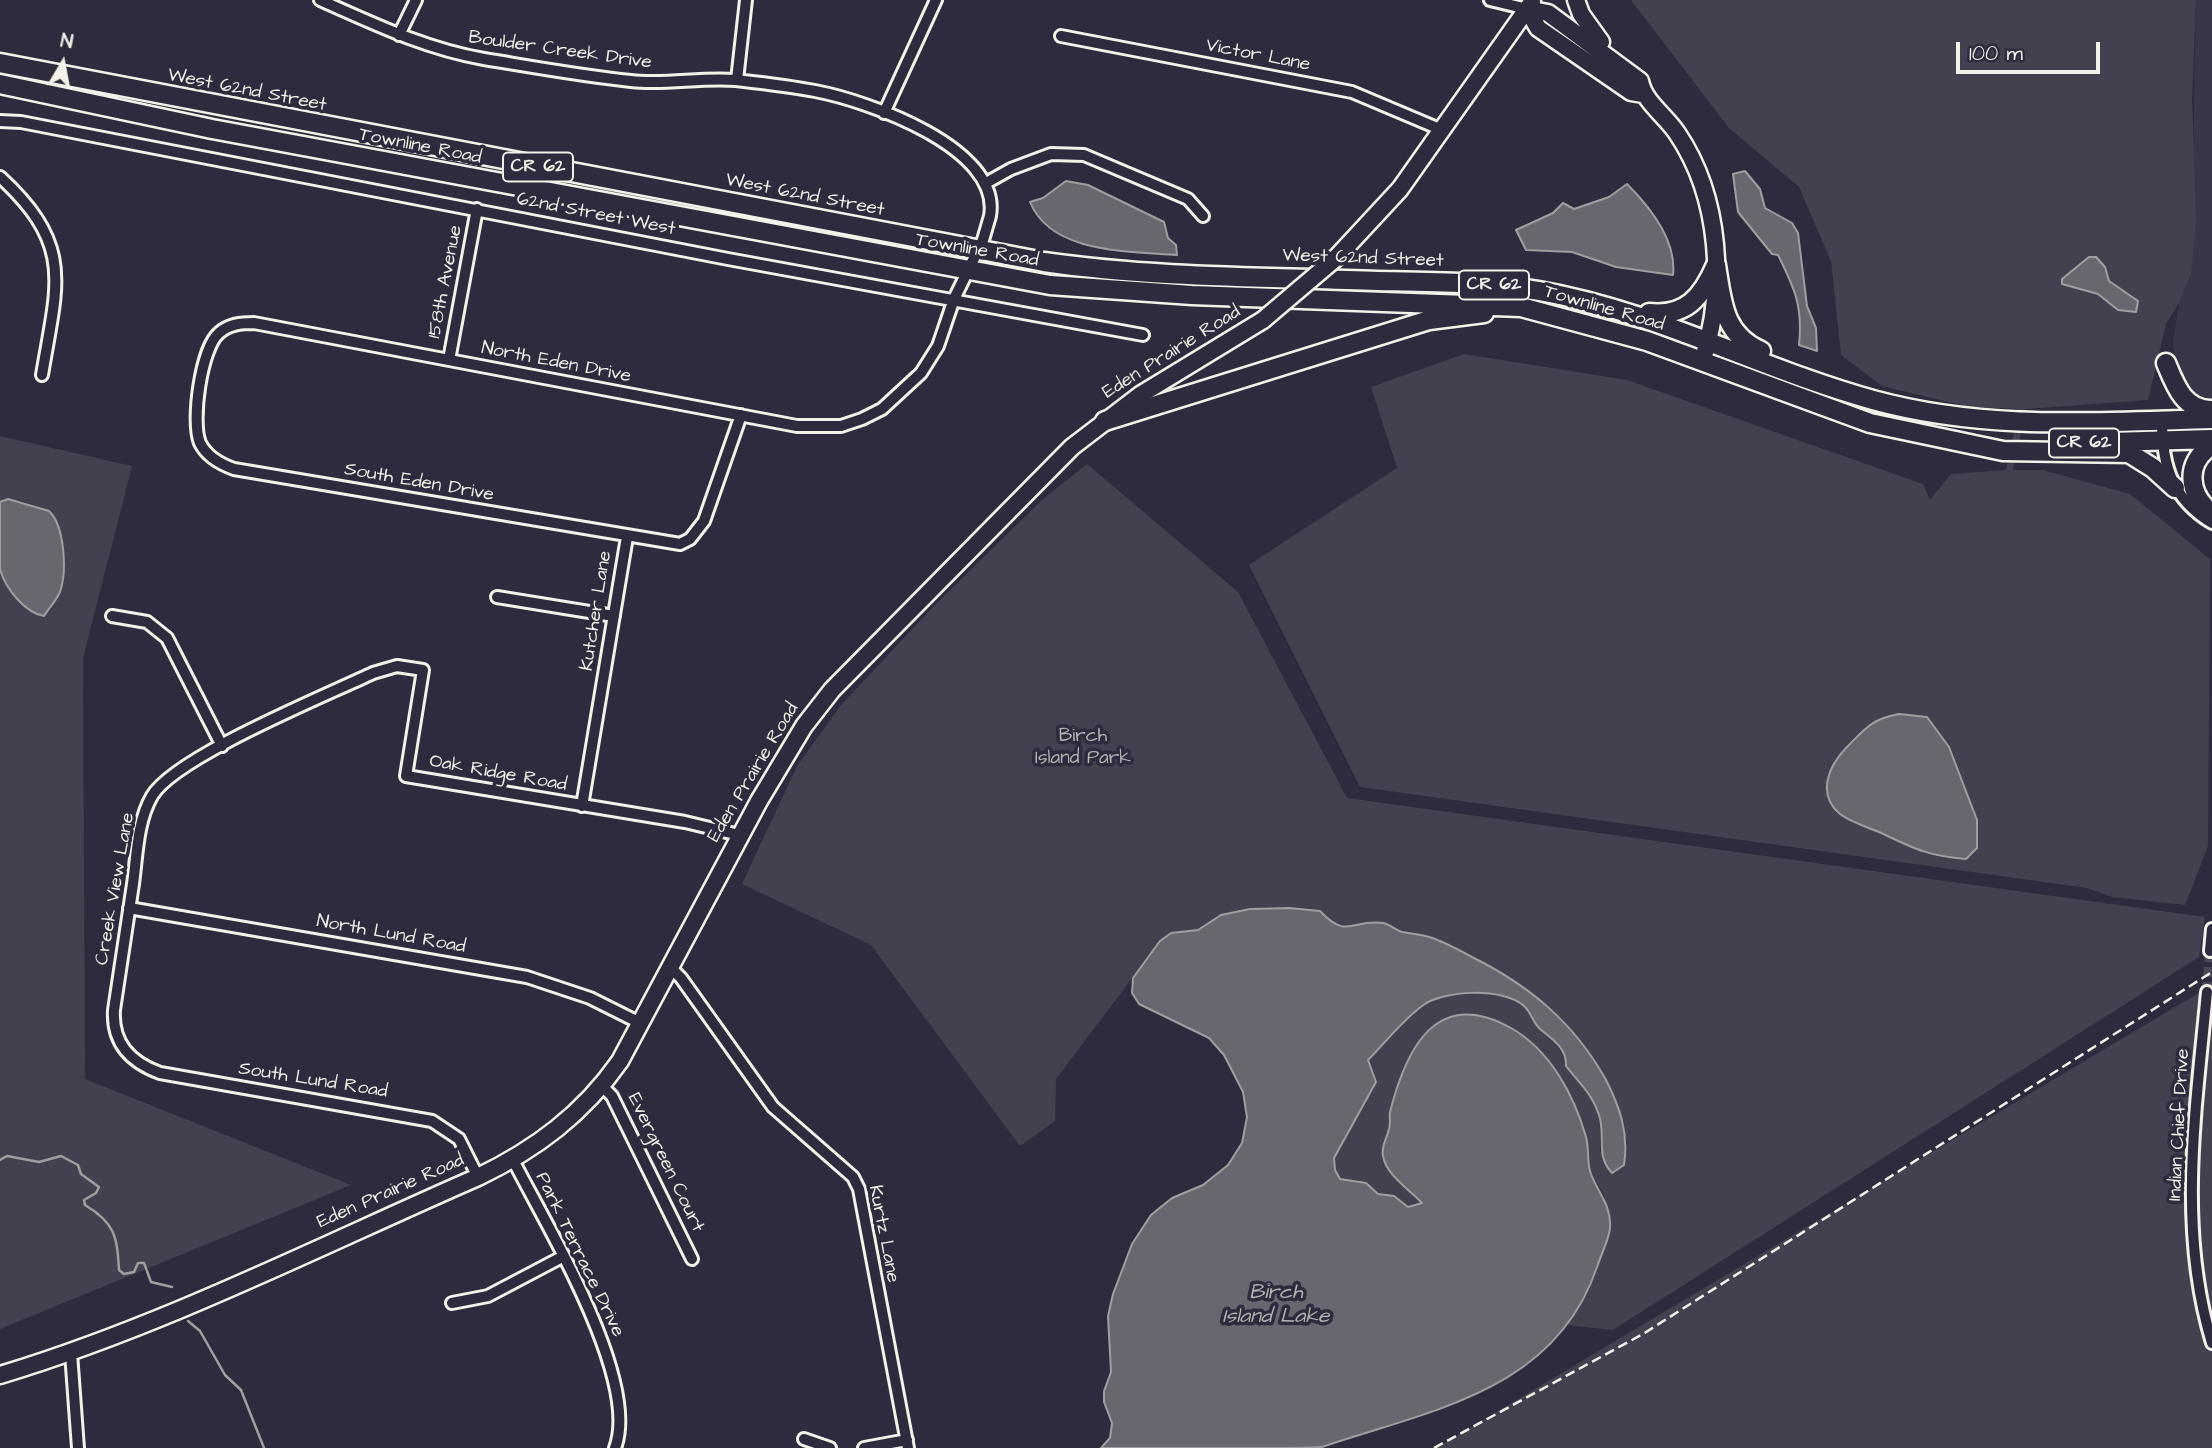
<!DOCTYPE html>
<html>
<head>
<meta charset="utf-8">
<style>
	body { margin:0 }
	#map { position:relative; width:2212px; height:1448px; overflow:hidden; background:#2f2a3d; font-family:"Architects Daughter",sans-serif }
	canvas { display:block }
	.north { position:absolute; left:28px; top:28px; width:70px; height:70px; -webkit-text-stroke:5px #2f2a3d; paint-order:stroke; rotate:10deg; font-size:19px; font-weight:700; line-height:28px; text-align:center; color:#f4f1e8 }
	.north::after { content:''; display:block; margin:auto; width:24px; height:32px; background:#f4f1e8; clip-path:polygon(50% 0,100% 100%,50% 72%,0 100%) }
	.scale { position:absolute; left:1956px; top:42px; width:144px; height:32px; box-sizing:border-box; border:4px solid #f4f1e8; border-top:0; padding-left:9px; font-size:21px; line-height:24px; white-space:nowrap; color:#f4f1e8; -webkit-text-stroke:5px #2f2a3d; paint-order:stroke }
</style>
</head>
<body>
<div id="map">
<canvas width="2212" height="1448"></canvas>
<div class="north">N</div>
<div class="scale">100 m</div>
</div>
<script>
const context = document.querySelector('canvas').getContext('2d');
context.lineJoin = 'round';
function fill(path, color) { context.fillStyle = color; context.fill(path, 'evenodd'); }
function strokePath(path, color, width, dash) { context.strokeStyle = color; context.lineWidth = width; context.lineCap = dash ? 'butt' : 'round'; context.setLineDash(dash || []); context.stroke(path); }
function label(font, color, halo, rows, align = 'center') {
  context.font = font + ' "Architects Daughter",sans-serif'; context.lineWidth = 7; context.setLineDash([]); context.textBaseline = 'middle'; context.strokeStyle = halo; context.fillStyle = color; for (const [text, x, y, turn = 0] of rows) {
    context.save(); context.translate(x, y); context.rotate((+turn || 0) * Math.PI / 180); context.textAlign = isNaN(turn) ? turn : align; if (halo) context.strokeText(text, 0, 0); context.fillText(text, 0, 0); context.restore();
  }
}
fill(new Path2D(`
	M2196 0H2212V407L2187 398 2177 378 2173 342 2179 303 2191 274Z`), '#3b3647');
fill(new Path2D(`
	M1631 0H2196L2192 99 2196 221 2191 274 2179 303 2166 324 2148 400 2026 409 2013 470H2043L2130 494 2210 559 2208 846 2185 905 2112 897 2087 888 1360 787 1249 565 1397 468 1371 387 1464 354 1627 380 1923 484 1930 500 1951 474 2006 470 2019 409 1969 407 1882 386 1841 355 1831 261 1799 187 1729 128Z
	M0 436 132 466 83 658 85 1079 351 1185 0 1329V571L61 586 63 539 54 515C38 507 18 495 0 502Z
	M1087 464 1238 592 1347 798 2205 917 2199 957 1613 1330 1567 1325 1590 1288 1610 1229 1604 1195 1590 1172 1586 1138 1557 1072 1389 1115 1390 1129 1383 1142 1406 1188 1422 1203 1408 1208 1394 1196 1378 1194 1366 1183 1340 1179 1335 1170 1334 1158 1376 1083 1368 1060 1423 1005 1448 995 1481 992 1500 995 1524 1006 1538 1028 1554 1038 1573 1075 1580 1079 1590 1093 1600 1118V1152L1627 1144C1611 1057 1550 996 1472 958 1458 951 1444 941 1429 937 1420 934 1411 934 1402 932 1396 930 1389 924 1383 923 1353 918 1348 941 1319 911 1289 908 1249 903 1220 916 1212 920 1205 928 1196 930 1182 934 1173 932 1160 941L1056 1079 1055 1121 1020 1146 871 945 742 884 797 766 841 705 934 606 1041 501Z
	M2212 985V1448H1436Z`), '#454050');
const water = new Path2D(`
	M1745 171 1760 189 1765 208 1792 223 1798 233 1807 306 1816 328 1817 351 1799 345C1803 307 1795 289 1778 255L1772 254 1738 212 1733 174Z
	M1066 181 1088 185 1164 222 1168 238 1176 245 1177 255C1129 251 1051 254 1030 202L1043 198Z
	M1627 184C1650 207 1677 241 1673 275L1616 267 1572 252 1526 250 1516 230 1553 213 1563 203 1574 209 1609 197Z
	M2089 257H2096L2105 267 2109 281 2138 301 2136 312 2118 310 2098 294 2062 284V279Z
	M8 499 49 511C65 526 67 572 60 592 56 601 49 608 44 616 25 613 5 588 0 569 0 550 0 522 0 502Z
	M1899 714 1927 717 1949 747 1977 820V848L1966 859C1927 856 1913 848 1879 832 1867 827 1850 822 1840 814 1816 794 1829 766 1846 748 1865 729 1871 719 1899 714Z
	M1289 908 1320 911C1348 941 1353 918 1383 923 1389 924 1396 930 1402 932 1411 934 1420 934 1429 937 1443 941 1459 950 1472 957 1530 986 1573 1022 1605 1078 1620 1107 1629 1133 1624 1165L1612 1173C1595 1155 1606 1136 1599 1115 1592 1093 1579 1083 1566 1066 1567 1048 1552 1039 1540 1029 1533 1023 1531 1012 1524 1006 1503 987 1443 990 1422 1006 1402 1021 1385 1043 1368 1060L1376 1082 1334 1158 1335 1170 1340 1179 1366 1183 1378 1194 1394 1196 1408 1207 1422 1203C1410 1190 1386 1175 1383 1156 1381 1144 1387 1139 1389 1129 1391 1123 1389 1118 1390 1112 1406 1049 1436 986 1511 1028 1550 1050 1574 1095 1586 1137 1589 1148 1587 1161 1590 1171 1596 1191 1612 1204 1610 1229 1608 1241 1601 1255 1597 1267 1555 1392 1430 1410 1322 1447 1306 1448 1281 1448 1265 1448 1210 1448 1155 1448 1101 1448L1110 1438 1112 1423 1104 1402V1391L1111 1372 1108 1316 1113 1294 1132 1244 1151 1215 1172 1198 1203 1185 1228 1165 1242 1143 1247 1117 1243 1092 1224 1055 1209 1038 1139 1004 1132 993 1133 978 1160 941 1171 933 1198 930 1221 915 1250 909Z`);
fill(water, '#6a6670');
strokePath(water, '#a19ea0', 2);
strokePath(new Path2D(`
	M0 1160 7 1156 39 1162 61 1156 78 1165 81 1174 99 1187 96 1193 84 1200 85 1205C115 1223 117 1236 119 1270L124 1274 134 1272 138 1263H144L151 1282 172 1287
	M188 1321 200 1331 225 1375 241 1390 264 1448`), '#a19ea0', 2.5);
strokePath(new Path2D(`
	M2207 992 2210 951`), '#4d4857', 10, [10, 5]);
const minor = new Path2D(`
	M320 0C374 24 426 49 484 59 533 67 582 76 631 81 666 85 701 77 736 80 762 83 789 86 815 91 868 101 1002 148 990 216L983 240 954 299 938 346 921 373 882 409 862 419 841 426H797L254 323C241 323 229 324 219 333 201 348 191 422 200 443 207 457 220 464 234 469L680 544 690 539 704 521 741 415
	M1490 0 1527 9
	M399 35 416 0
	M1061 36 1352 92 1442 130
	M737 80 746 0
	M884 113 936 0
	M0 121 21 122 728 259 1143 335
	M0 177C75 246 57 284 42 375
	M986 183 1011 169 1051 154 1084 155 1188 199 1203 216
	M449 360 477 209
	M2162 421C2162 465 2172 499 2212 523
	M497 597 614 616
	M112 616 147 622 167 638 222 746
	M582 806 627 537
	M129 908 527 977 590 998 640 1023
	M2210 951 2212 929
	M671 968 681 978 773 1107 853 1177 859 1189 908 1448
	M2207 992C2196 1109 2177 1228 2212 1343
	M602 1086 612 1096 692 1259
	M513 1160C545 1223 641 1380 615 1448
	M478 1177 459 1139 432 1121 160 1073C130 1062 112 1043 114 1010 120 968 127 926 133 884 137 855 137 822 152 796 175 757 325 696 373 673L397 666 423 670 406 776 685 822 739 835
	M452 1303 488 1296 562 1257
	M71 1353 78 1448
	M804 1439 830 1448
	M864 1448 907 1440`);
const secondary = new Path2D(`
	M1576 0 1581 14 1601 42
	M1527 9 1548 13 1640 81C1644 102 1665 115 1677 133 1721 198 1726 289 1702 362
	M1527 9 1538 28 1631 92 1643 94
	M1336 258 1400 189 1532 2
	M0 1375C163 1326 322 1245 478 1177 536 1149 583 1114 620 1061L759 801 804 726 832 690 1072 447 1140 395 1263 320`);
const primary = new Path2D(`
	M0 63 1044 262C1154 278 1266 277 1378 281 1431 282 1486 282 1539 291 1656 311 1760 369 1873 400 1986 431 2097 422 2212 419
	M0 84 212 129 1050 285 1192 295 1521 307 1647 341 1870 423 2003 451 2129 453 2153 468 2175 488
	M1716 265C1722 302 1723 334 1761 351
	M1649 313C1686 317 1702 297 1716 265
	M2166 363C2175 385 2184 411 2212 410
	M1105 421 1429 320 1484 313
	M2111 442 2212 439
	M2212 445C2184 463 2188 495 2212 513`);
strokePath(minor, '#f4f1e8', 16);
strokePath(secondary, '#f4f1e8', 21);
strokePath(primary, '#f4f1e8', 23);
strokePath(minor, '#2f2a3d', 10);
strokePath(secondary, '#2f2a3d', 16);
strokePath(primary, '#2f2a3d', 18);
strokePath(new Path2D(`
	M1434 1448 1643 1334 2212 972`), '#f4f1e8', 2.5, [10, 5]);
const secondaryBridge = new Path2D(`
	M1263 320 1336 258`);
strokePath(secondaryBridge, '#f4f1e8', 21, []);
strokePath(secondaryBridge, '#2f2a3d', 16);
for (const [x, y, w] of [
	[538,167,70],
	[1494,285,70],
	[2084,443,70]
]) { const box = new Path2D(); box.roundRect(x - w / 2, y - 14.5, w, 29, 5); context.fillStyle = '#2f2a3d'; context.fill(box); strokePath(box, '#f4f1e8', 2); }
label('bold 18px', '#f4f1e8', null, [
	["CR 62",538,167],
	["CR 62",1494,285],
	["CR 62",2084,443]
]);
label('19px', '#f4f1e8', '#2f2a3d', [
	["Boulder Creek Drive",560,51,8],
	["Victor Lane",1258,56,11],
	["West 62nd Street",247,91,11],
	["Townline Road",420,147,11],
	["West 62nd Street",805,196,11],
	["62nd Street West",596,215,11],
	["Townline Road",977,251,10],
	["West 62nd Street",1363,259,2],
	["158th Avenue",446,282,-79],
	["Townline Road",1604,309,16],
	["Eden Prairie Road",1172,353,-32],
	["North Eden Drive",556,363,11],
	["South Eden Drive",419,483,10],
	["Kutcher Lane",597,611,-81],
	["Eden Prairie Road",754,773,-59],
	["Oak Ridge Road",498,774,10],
	["Creek View Lane",116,889,-80],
	["North Lund Road",391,935,10],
	["South Lund Road",313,1081,9],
	["Indian Chief Drive",2180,1125,-87],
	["Evergreen Court",665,1163,64],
	["Eden Prairie Road",391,1192,-24],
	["Kurtz Lane",883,1234,79],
	["Park Terrace Drive",579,1255,64]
]);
label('19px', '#b7b3b3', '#2f2a3d', [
	["Birch",1083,737],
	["Island Park",1083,759]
]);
label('italic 21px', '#b6b2b2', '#2f2a3d', [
	["Birch",1276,1294],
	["Island Lake",1276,1318]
]);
</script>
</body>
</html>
